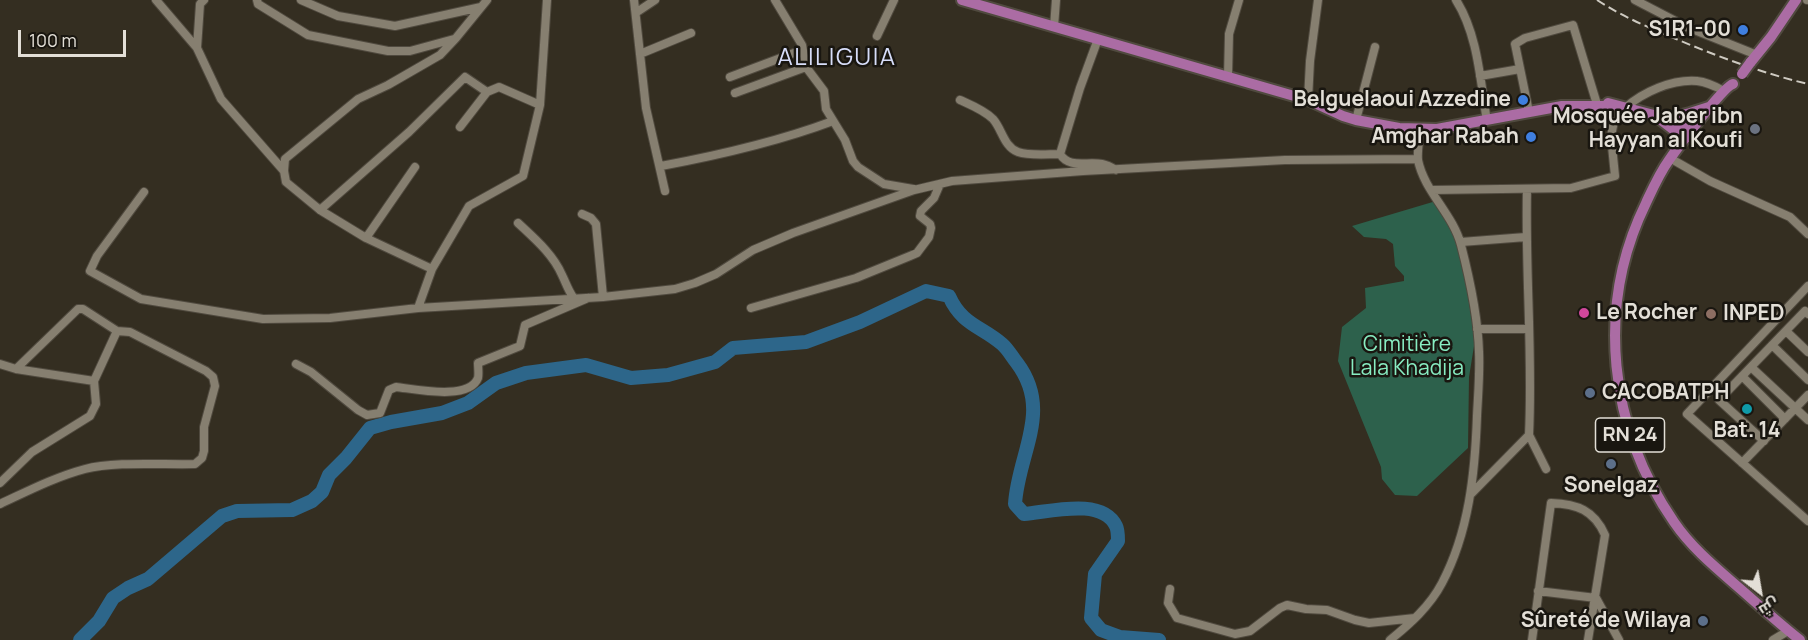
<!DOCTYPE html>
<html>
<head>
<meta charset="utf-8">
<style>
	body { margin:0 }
	#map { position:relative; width:1808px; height:640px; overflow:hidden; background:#342e21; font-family:Manrope,Cairo,sans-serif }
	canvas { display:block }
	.north { position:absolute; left:1730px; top:562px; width:60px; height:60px; -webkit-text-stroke:4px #191610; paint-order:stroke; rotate:149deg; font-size:16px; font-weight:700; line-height:24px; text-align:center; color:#e3dfd7 }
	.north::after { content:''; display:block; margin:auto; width:21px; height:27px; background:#e3dfd7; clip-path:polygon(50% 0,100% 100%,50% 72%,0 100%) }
	.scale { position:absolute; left:18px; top:30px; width:108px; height:27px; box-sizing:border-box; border:3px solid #e3dfd7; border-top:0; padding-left:8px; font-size:18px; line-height:21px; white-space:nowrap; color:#e3dfd7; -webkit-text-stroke:4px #191610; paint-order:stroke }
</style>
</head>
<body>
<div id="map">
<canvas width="1808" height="640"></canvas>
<div class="north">ش</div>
<div class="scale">100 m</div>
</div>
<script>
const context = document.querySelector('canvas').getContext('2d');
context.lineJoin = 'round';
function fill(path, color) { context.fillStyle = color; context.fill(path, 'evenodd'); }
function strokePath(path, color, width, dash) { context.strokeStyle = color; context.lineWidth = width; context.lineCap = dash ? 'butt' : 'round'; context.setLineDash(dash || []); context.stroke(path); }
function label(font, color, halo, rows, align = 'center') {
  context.font = font + ' Manrope,sans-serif'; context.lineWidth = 5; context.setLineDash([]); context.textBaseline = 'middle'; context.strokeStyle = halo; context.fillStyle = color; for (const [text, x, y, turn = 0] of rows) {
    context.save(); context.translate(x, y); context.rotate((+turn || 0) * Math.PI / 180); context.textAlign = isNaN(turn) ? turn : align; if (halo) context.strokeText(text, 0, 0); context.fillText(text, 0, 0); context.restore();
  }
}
fill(new Path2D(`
	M1436 201 1447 219 1461 252 1475 340 1469 377 1468 448 1417 496 1395 495 1382 479 1381 467 1338 361 1342 327 1366 308 1365 288 1404 281V276L1395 266 1393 244 1386 239 1364 237 1352 226Z`), '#2d614c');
strokePath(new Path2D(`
	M80 640 99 621 113 598 128 588 148 579 222 516 237 511 292 510 312 501 322 492 329 475 346 458 370 428 391 422 442 413 468 403 496 383 526 373 586 365 631 378 668 375 715 362 733 348 806 342 860 322 926 291 949 296C962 325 981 326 1002 344 1008 349 1012 357 1017 363 1053 411 1018 453 1015 504L1024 514C1050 512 1102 497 1116 526 1118 530 1118 537 1118 541L1095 574 1091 618 1101 630 1120 637 1159 640`), '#2d668a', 14);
const minor = new Path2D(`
	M156 0 197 48
	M204 0 200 4 197 48 221 99 284 171
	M257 0 258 4 308 35 388 51H410L454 39
	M301 0 338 16 395 26 481 7
	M634 0 646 108 665 191
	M775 0 802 45 806 67 824 91 826 109 845 140 853 161 858 167 884 184 913 189
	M1456 0C1477 33 1480 77 1486 115
	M1635 0 1687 27 1757 55
	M1807 0H1808
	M637 12 655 0
	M1054 27 1056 0
	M877 36 894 0
	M1098 39 1080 88 1060 154C1069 169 1087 161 1102 164 1107 165 1111 167 1116 170
	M640 54 691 33
	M1480 76 1520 69
	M730 77 802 50
	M1228 77 1229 34 1239 0
	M735 93 806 67
	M960 100C971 105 984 110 993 119 1002 129 1004 147 1018 152 1030 156 1047 154 1060 154
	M1308 100 1310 61 1318 0
	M1528 107 1515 44 1525 38 1573 25 1596 101
	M1625 108C1643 92 1672 79 1697 81 1707 82 1715 86 1724 91
	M1356 120 1375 47
	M460 127 487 92
	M1675 161 1710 181 1790 217 1808 234
	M661 166C720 155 777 142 833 121
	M1432 190 1571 188 1615 176 1611 136 1617 107
	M144 192 97 256 90 271 141 299 263 319 330 318 418 308 603 297 675 289 695 283 716 274 753 250 793 233 914 190 952 181 1083 171 1285 160 1418 159
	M320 210 409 132 465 77 487 92 499 87 540 105
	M582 214 591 218 596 224 603 297
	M518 223C534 238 553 254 562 275 566 283 568 290 573 297
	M366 238 415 167
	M1461 242 1526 237
	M432 269 469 206 523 176 540 105 547 0
	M1808 286 1687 414 1808 521
	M418 308 432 269 366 238 320 210 286 182 284 171 285 159 358 99 388 85 440 55 456 38 487 0
	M751 308 856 278 910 256 917 253 929 237 931 228 930 224 920 216 921 211 934 198 940 184
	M1477 329H1529
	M1786 331 1808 352
	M1772 345 1808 380
	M0 364 16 369 94 381
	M296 364 311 372 358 410 367 415 380 413 389 390 396 387C415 389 469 401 478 378 479 374 478 367 478 363L520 346 525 325 588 298
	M1751 367 1808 420
	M16 369 78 309H83L117 331
	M1742 376 1785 419
	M1529 435 1546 469
	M1764 441 1719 400 1805 311 1808 314
	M1742 463 1808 395
	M0 483 32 452 90 416 96 404 94 381 117 331 130 332 206 371 213 377 215 386 204 427V451L202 458 195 464C164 465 114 461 85 469 55 477 28 491 0 504
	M1471 494 1529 435C1533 353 1525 271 1527 189
	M1170 589 1168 603 1177 618 1235 634 1250 631 1280 608 1287 605 1306 609 1327 610 1355 620 1369 623 1415 618
	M1538 591 1596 598 1619 640
	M1390 640C1410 624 1430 606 1442 583 1469 532 1475 473 1477 416 1478 395 1480 373 1479 352 1478 316 1470 280 1461 245 1453 214 1424 191 1418 160 1417 150 1420 138 1420 128
	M1532 640 1551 503C1577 504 1594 510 1605 535L1588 640
	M1773 640 1788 631`);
const major = new Path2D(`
	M962 0 1308 100 1343 116 1356 120 1399 128 1437 129 1562 106H1612
	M1750 63 1771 37 1796 0
	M1733 84C1723 87 1678 147 1669 160 1659 174 1653 188 1646 203 1595 307 1609 428 1674 522 1693 550 1720 571 1745 593 1763 609 1781 625 1800 640
	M1608 103 1677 121 1693 137
	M1657 117 1674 130 1692 138
	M1669 118 1690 113 1712 106`);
strokePath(minor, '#504a3f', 10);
strokePath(major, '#504a3f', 14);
strokePath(minor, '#867f70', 8);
strokePath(major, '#ab6ca4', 10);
strokePath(new Path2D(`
	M1597 0C1623 17 1648 27 1676 39 1719 57 1762 73 1808 84`), '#cecac1', 2, [9, 4.5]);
const majorBridge = new Path2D(`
	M1742 74 1750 63`);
strokePath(majorBridge, '#504a3f', 14, []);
strokePath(majorBridge, '#ab6ca4', 10);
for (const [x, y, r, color] of [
	[1743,30,6,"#3f7fe0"],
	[1523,100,6,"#3f7fe0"],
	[1755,129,6,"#6b7280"],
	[1531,137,6,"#3f7fe0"],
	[1584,313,6,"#d1479c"],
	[1711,314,6,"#8d6e63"],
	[1590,393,6,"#5c6f8a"],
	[1747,409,6,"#0f9aa8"],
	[1611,464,6,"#5c6f8a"],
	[1703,621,6,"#5c6f8a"]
]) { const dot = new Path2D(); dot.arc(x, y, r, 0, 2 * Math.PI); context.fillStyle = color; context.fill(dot); strokePath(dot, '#191610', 2); }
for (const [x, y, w] of [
	[1630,435,69]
]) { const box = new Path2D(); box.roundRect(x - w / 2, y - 17, w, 34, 4.5); context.fillStyle = '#191610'; context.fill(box); strokePath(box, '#e3dfd7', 1.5); }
label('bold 20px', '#e3dfd7', null, [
	["RN 24",1630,435]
]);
label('bold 21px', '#e3dfd7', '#191610', [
	["S1R1-00",1731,30],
	["Belguelaoui Azzedine",1511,100],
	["Mosquée Jaber ibn",1743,117],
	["Hayyan al Koufi",1743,141],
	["Amghar Rabah",1519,137],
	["Le Rocher",1596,313,"left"],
	["INPED",1723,314,"left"],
	["CACOBATPH",1602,393,"left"],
	["Bat. 14",1747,431,"center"],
	["Sonelgaz",1611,486,"center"],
	["Sûreté de Wilaya",1691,621]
], 'right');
label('21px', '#88edc2', '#191610', [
	["Cimitière",1407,345],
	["Lala Khadija",1407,369]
]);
context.letterSpacing = '1.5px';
label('24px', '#d7ddf9', '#191610', [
	["ALILIGUIA",837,58]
]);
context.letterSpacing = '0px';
</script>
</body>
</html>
